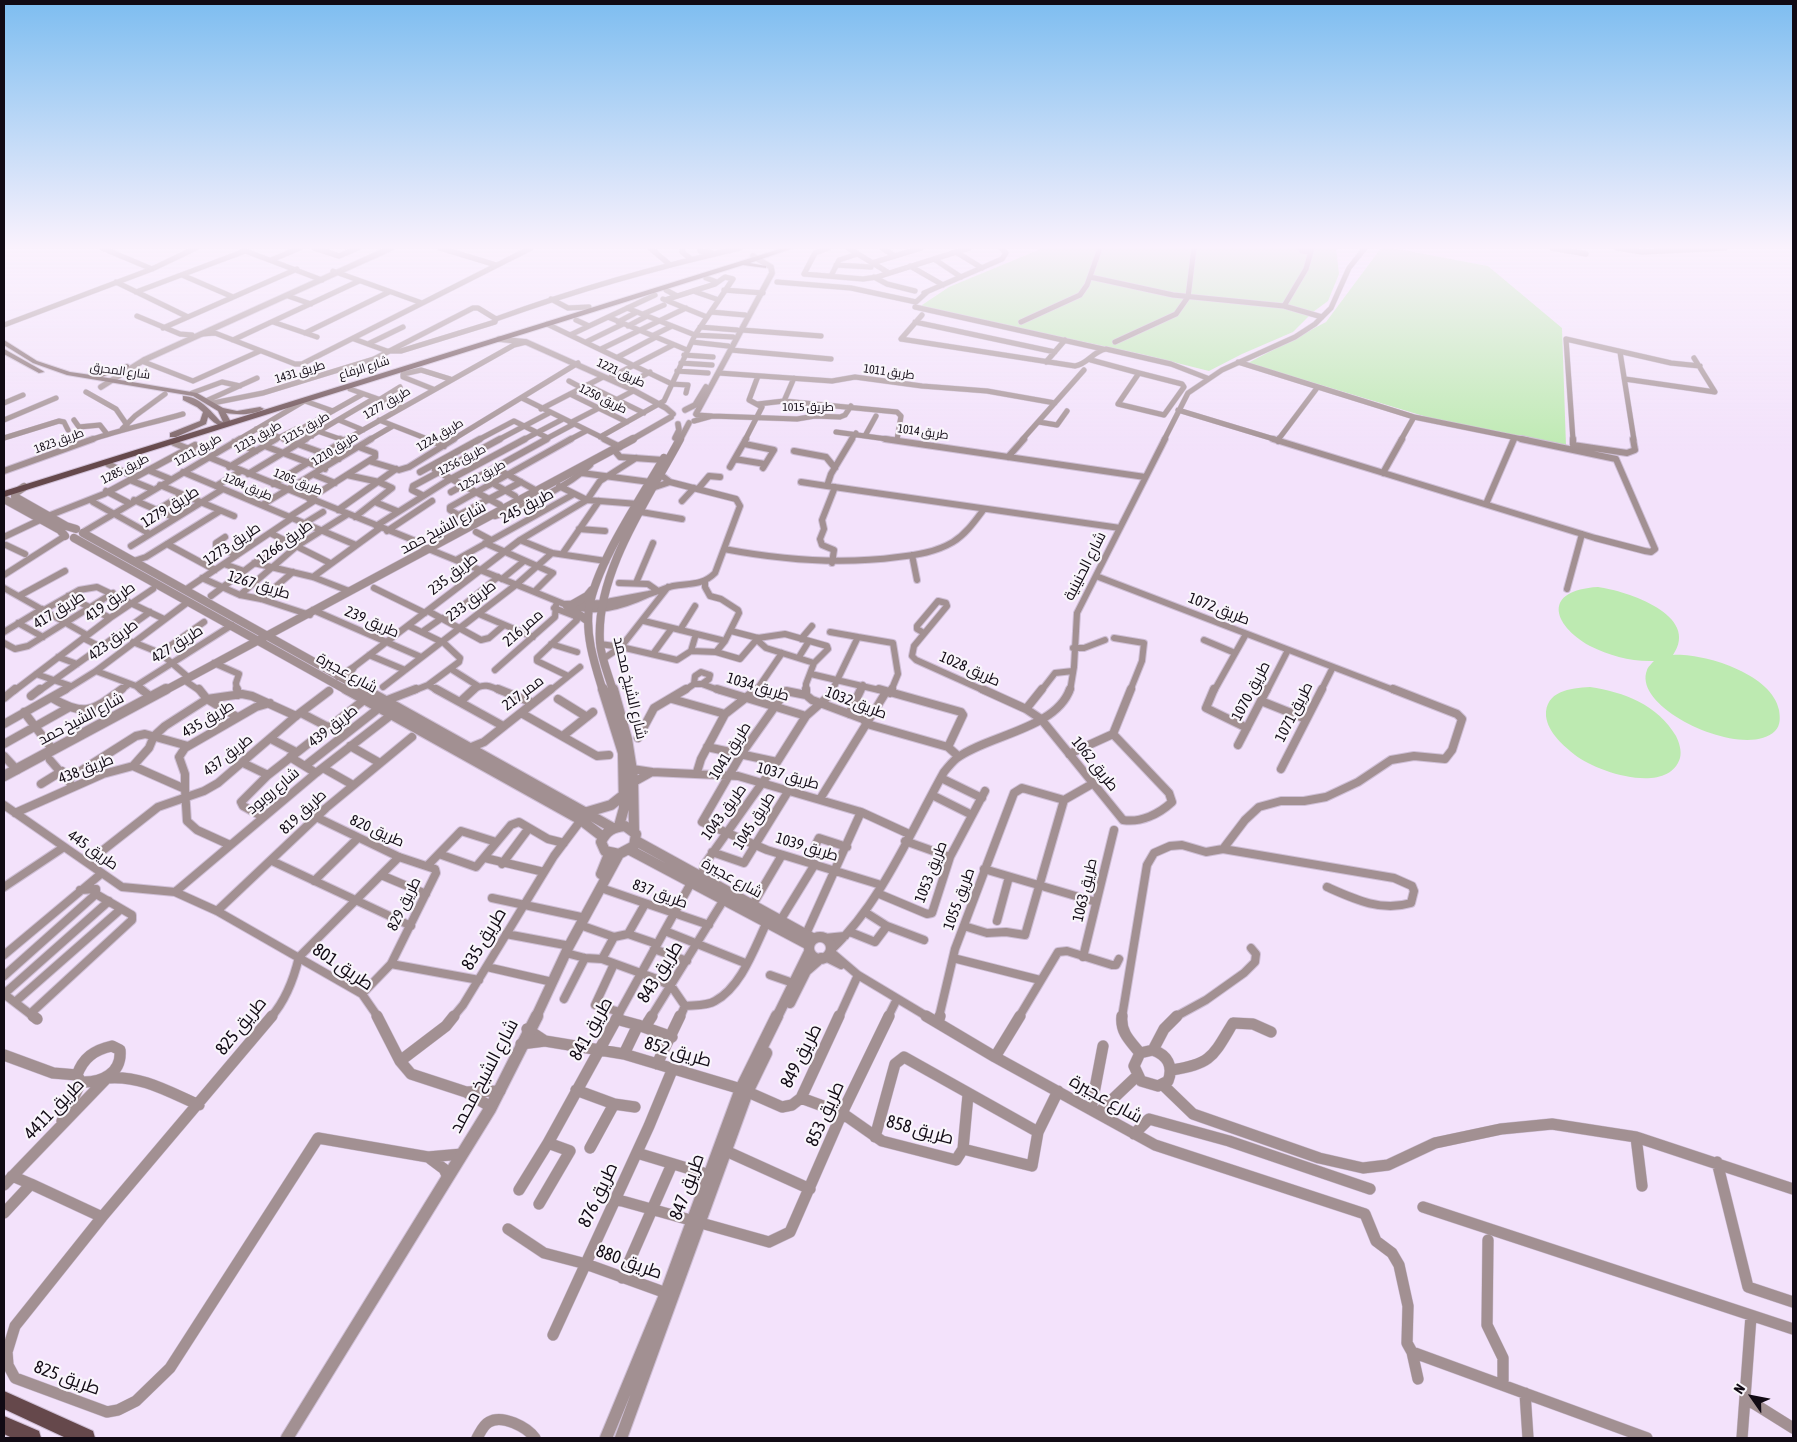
<!DOCTYPE html>
<html>
<head>
<meta charset="utf-8">
<style>
	body { margin:0 }
	#map { position:relative; width:1797px; height:1442px; overflow:hidden; background:#f3e2fb; font-family:"Asap Condensed",sans-serif }
	canvas { display:block }
	.frame { position:absolute; inset:0; border:5px solid #110a14; pointer-events:none }
	.north { position:absolute; left:1727px; top:1372px; width:50px; height:50px; -webkit-text-stroke:4px #f9f5fb; paint-order:stroke; rotate:303deg; font-size:14px; font-weight:700; line-height:20px; text-align:center; color:#110a14 }
	.north::after { content:''; display:block; margin:auto; width:18px; height:22px; background:#110a14; clip-path:polygon(50% 0,100% 100%,50% 72%,0 100%) }
</style>
</head>
<body>
<div id="map">
<canvas width="1797" height="1442"></canvas>
<div class="frame"></div>
<div class="north">N</div>
</div>
<script>
const context = document.querySelector('canvas').getContext('2d');
context.lineJoin = 'round';
function fill(path, color) { context.fillStyle = color; context.fill(path, 'evenodd'); }
function strokePath(path, color, width, dash) { context.strokeStyle = color; context.lineWidth = width; context.lineCap = dash ? 'butt' : 'round'; context.setLineDash(dash || []); context.stroke(path); }
function label(font, color, halo, rows, align = 'center') {
  context.font = font + ' "Asap Condensed",Cairo,sans-serif'; context.lineWidth = 4.5; context.setLineDash([]); context.textBaseline = 'middle'; context.strokeStyle = halo; context.fillStyle = color; for (const [text, x, y, turn = 0] of rows) {
    context.save(); context.translate(x, y); context.rotate((+turn || 0) * Math.PI / 180); context.textAlign = isNaN(turn) ? turn : align; if (halo) context.strokeText(text, 0, 0); context.fillText(text, 0, 0); context.restore();
  }
}
fill(new Path2D(`
	M1043 248H1336L1339 274 1328 301 1313 312 1293 332 1242 354 1209 371 1141 354 922 308V305L949 287Z
	M1381 248H1392L1488 266 1562 328 1566 446 1440 421 1248 363 1326 322Z
	M1598 587C1627 591 1701 615 1673 655 1704 653 1772 674 1779 710 1780 717 1781 725 1775 731 1745 761 1631 709 1647 670 1648 667 1652 663 1654 661 1632 662 1610 656 1590 646 1551 624 1543 590 1598 587Z
	M1590 687C1624 692 1658 705 1676 736 1679 742 1682 751 1680 758 1668 796 1597 772 1575 755 1564 746 1548 733 1546 716 1545 691 1570 688 1590 687Z`), '#bdeab1');
const minorFar3 = new Path2D(`
	M102 248 152 269
	M314 248 339 256 358 248
	M440 248 496 265
	M650 248 669 264
	M683 248 682 252 691 259
	M700 248V251L712 253
	M828 248 815 253 804 274 863 279 877 277 969 248
	M848 248 889 273
	M882 248 895 256
	M1300 248 1302 251 1311 252
	M1552 248 1586 254
	M1617 248 1642 252 1725 248
	M243 250 322 280
	M956 252 982 268
	M934 259 961 277
	M271 260 300 248
	M872 263 921 248
	M836 265 871 267
	M910 266 943 285
	M333 271 422 303
	M182 275 233 297
	M831 276 839 260 857 254
	M874 277 887 284 915 291
	M1090 277 1173 295 1284 306 1322 317
	M706 278 717 282
	M116 282 188 317
	M777 282 851 288 916 302 927 292
	M666 290 677 296
	M724 290 763 293
	M693 291 719 300
	M136 292 245 251
	M924 293 1002 259 1006 253 1001 248
	M288 296 311 304
	M551 299 568 308 589 307
	M663 299 707 317
	M1284 306 1306 269 1312 248
	M915 307 1103 349
	M627 308 695 335 733 337
	M711 312 745 315
	M643 314 664 305
	M922 315 901 339 1075 366C1088 364 1093 351 1106 349L1171 364 1207 378
	M137 316 180 334 192 335
	M608 317 687 350
	M576 320 589 326
	M273 322 317 337
	M618 322 637 312
	M915 322 1055 352
	M1021 322 1080 295 1087 285 1100 248
	M547 324 672 384 688 385 686 393
	M4 325 152 269 196 248
	M628 326 647 316
	M700 327 737 330
	M163 328 297 269
	M742 330 821 336
	M305 333 389 292
	M202 334 215 333 295 364H302L531 248
	M570 335 655 295
	M652 336 672 326
	M354 339 387 351H401L495 322 496 319C576 290 657 267 740 248
	M233 340 359 281
	M586 342 623 324
	M692 342 728 346
	M1115 342 1176 314 1188 297 1194 248
	M368 344 403 327
	M601 349 686 308
	M731 350 831 359
	M1620 352 1634 440
	M684 355 713 357
	M618 357 656 337
	M144 360V362L193 381 260 351
	M1091 360 1139 373
	M1046 362 1065 340
	M1238 362 1414 417 1527 440
	M681 363 712 365
	M677 371 708 373
	M719 373 832 381 855 377 922 386 987 391 1055 403
	M1139 373 1182 384 1184 387 1164 415 1118 404Z
	M758 376 749 400 762 407
	M611 377 673 345
	M1625 379 1715 392 1694 358
	M635 380 650 372
	M569 381 582 388
	M587 385 644 413
	M350 389 401 407
	M433 389 403 377V374L421 370 450 379
	M86 392 116 409 127 425
	M192 393 222 382 240 386
	M570 394 627 422
	M522 398 607 440
	M208 400 257 378
	M379 400 400 387
	M616 400 633 391
	M305 401 333 411
	M784 401 794 378
	M4 403 23 395
	M213 403 263 393 374 359 473 308H478L496 319
	M758 404 784 401 897 412 901 416 897 440
	M541 409 603 377
	M1178 410 1277 440
	M712 416 797 419 815 416 840 417 845 415 851 406
	M4 420 56 398
	M74 420 79 427 100 425 107 434
	M339 420 363 430
	M379 420 430 440
	M694 421 712 416 697 415
	M1039 422 1057 425 1067 411
	M570 423 599 408
	M122 429 135 416 165 394
	M256 429 288 440
	M299 430 363 394
	M320 432 343 440
	M836 432 894 440
	M866 434 876 416
	M600 437 664 401 695 335 733 279 725 277 715 284 665 300
	M4 438 59 421 64 422 68 430
	M90 440C120 430 152 423 183 414
	M238 440 306 400
	M274 440 296 429 312 436
	M304 440 375 398
	M345 440 514 345 526 342
	M369 440 393 426
	M452 440 578 363
	M478 440 514 421 548 438
	M498 440 549 413
	M523 440 563 419
	M544 440 574 424
	M569 440 586 431
	M745 440 762 407
	M851 440 856 433
	M1022 440 1084 370
	M1164 440 1188 393 1222 370 1295 337 1315 324 1331 308 1349 268 1365 248
	M1278 440 1317 388
	M1401 440 1414 417
	M1573 440 1566 339 1671 363 1700 366`);
const minorFar2 = new Path2D(`
	M284 439 339 459
	M340 439 345 441
	M427 439 444 446
	M604 439 620 447
	M852 439 831 474 827 486 1120 528
	M885 439 1145 477
	M1273 439 1595 538 1645 551 1651 552 1655 549 1616 459 1521 439
	M1573 439V445L1627 453 1635 450 1633 439
	M1278 441 1279 439
	M234 442 256 451
	M174 443 418 542
	M745 444 774 450 763 468
	M265 446 325 469
	M615 451 620 457 663 460
	M794 451 826 457 835 468
	M1008 457 1024 439
	M735 459 765 464
	M369 461 399 470 409 467 454 439
	M108 464 134 477
	M229 467 276 439
	M730 467 746 439
	M496 468 537 491
	M148 470 170 479
	M435 470 500 505
	M4 471 93 439
	M183 472 356 545
	M420 472 480 439
	M582 473 650 482
	M1383 473 1402 439
	M248 474 306 439
	M315 475 335 483
	M347 475 379 482 392 488 355 517
	M480 476 515 496
	M130 480 152 489
	M801 482 827 486
	M273 484 347 439
	M160 485 234 516
	M216 486 241 471
	M559 486 587 500 638 504
	M655 487 670 482 661 475
	M698 489 709 476 720 477
	M106 491 129 503
	M451 492 547 439
	M422 495 412 490 413 486 500 439
	M309 499 375 457V453L359 447
	M134 500 175 518
	M682 501 694 488
	M93 502 150 534
	M375 502 397 511
	M1486 504 1514 439
	M262 505 371 439
	M157 510 182 495
	M338 510 396 469
	M641 512 682 519
	M459 515 521 482
	M48 516 104 494 195 445
	M495 516C524 508 569 486 590 465
	M289 517 314 501
	M305 523 323 512
	M474 524 450 510V507L571 439
	M376 526 447 481 525 439
	M579 529 605 531
	M85 531 240 439
	M387 531 432 501
	M476 532 491 540
	M270 533 330 563
	M4 537 42 519
	M225 537 216 543V547L237 555
	M520 540 552 553 606 561
	M414 541 426 548 564 604
	M485 543 553 573 535 591
	M167 544 215 570
	M6 545 25 554
	M131 546 223 489
	M724 549C782 560 839 565 898 557 917 555 936 552 953 542 966 534 975 521 984 509
	M563 553 599 501
	M912 555 917 580
	M456 560 574 494
	M134 561 146 557 220 511
	M254 563 313 577 349 591
	M832 563 834 550 822 545 820 539 824 529 822 520 835 487
	M224 564 244 571
	M4 575 65 536
	M1096 576 1396 691
	M313 577 380 528
	M202 578 240 595 261 599 310 615
	M502 579 524 561
	M705 581V587L710 596 721 599 738 610 739 613 725 641 716 652
	M619 583 648 584 658 591
	M636 583 653 543
	M668 587 621 647 677 660 691 651 716 652 740 659 758 638
	M4 588 87 635
	M374 588 425 613
	M1567 589 1582 534
	M185 590 292 518
	M649 594C621 607 594 615 564 604L601 603Z
	M649 594C657 592 665 588 673 586 689 583 702 586 715 573L740 506 736 499 670 482
	M240 595 297 546 348 514
	M19 596 65 571
	M68 596 110 618
	M211 596 285 540
	M261 599 293 572
	M554 608 575 616 577 620 537 658V661L568 676
	M44 610 79 590 97 587 164 619
	M313 610 421 657
	M428 611 481 640 489 638 503 626
	M479 614 533 637
	M445 620 498 577
	M644 621 725 641
	M18 623 43 637
	M409 626 444 643 460 658 459 662 428 685 413 691
	M680 630 695 606
	M731 631 758 638 785 634 827 646 828 649 814 663
	M4 632 42 609
	M422 632 442 618
	M830 632 858 637
	M924 633 917 629V626L938 601 946 603 947 606 914 646 912 656 916 660 985 691
	M83 638 101 647
	M1114 638 1144 643 1142 661 1130 691
	M801 639 812 626
	M757 640 766 648 814 663 806 684V691
	M1204 640 1235 653
	M133 642 160 653 188 677
	M4 643 15 649 28 646 113 593
	M551 644 577 652
	M600 644 621 647 603 659
	M1073 648H1084L1105 640
	M691 651 696 634
	M160 653 204 622
	M653 654 672 628
	M369 655 405 670
	M58 657 77 664
	M799 657 809 641
	M214 663 239 674 236 683 237 691
	M355 666 520 540 587 500 600 481 636 458
	M451 669 478 686
	M495 670 555 617 556 605
	M96 671 136 686 142 691
	M701 672 710 675 709 679 702 684H694L695 676Z
	M36 674 71 686
	M811 674 883 691
	M338 677 355 666 345 680
	M184 680 200 691
	M702 684 721 691
	M428 685 438 691
	M136 686 232 625
	M383 687 517 584 552 553
	M14 691 110 618 153 589
	M39 691 150 612
	M64 691 96 671 188 602
	M120 691 129 684
	M473 691C482 682 491 686 501 691
	M550 691 580 667
	M684 691 694 684
	M756 691 782 653
	M832 691 858 637 893 643 898 674 891 691
	M860 691 863 685
	M1041 691 1055 673 1073 671
	M1070 691 1074 667 1077 613 1165 439
	M1214 691 1246 634
	M1267 691 1288 650
	M1321 691 1333 667`);
const minorFar1 = new Path2D(`
	M141 689 151 697
	M199 689 207 699 237 717
	M237 689 238 695
	M436 689 503 726
	M498 689 533 703
	M717 689 806 716
	M806 689V695L812 700 863 719 867 724 948 747 958 756
	M879 689 961 712 963 715 948 747
	M982 689 1026 709 1041 719 1123 820C1141 823 1159 814 1172 802L1169 793 1113 734
	M1214 689 1206 708 1247 728
	M890 693 892 689
	M806 695 786 691 742 753 702 822 767 850 881 885
	M31 696 40 689
	M4 698 15 689
	M52 698C85 717 92 711 122 689
	M558 699 587 717
	M672 699 725 714
	M385 701 416 689
	M1261 701 1306 719
	M460 702 474 689
	M1026 709 1042 689
	M24 712 53 750
	M301 713 328 727
	M521 713 597 756 609 755
	M849 714 861 689
	M4 724 66 689
	M564 735 593 712
	M638 738 654 708 686 689
	M271 739 296 752
	M4 744 68 708
	M1238 745 1267 689
	M350 746 380 763
	M707 747 777 762
	M469 748 484 742 551 689
	M1069 754 1113 734 1131 689
	M4 756 17 770
	M290 757 316 773
	M50 760 70 783
	M243 763 268 775 241 802 243 806 263 817
	M133 766 185 789 187 821 197 830 230 845
	M305 766 379 708
	M323 768 353 785
	M632 769 652 772 634 782
	M1281 769 1322 689
	M652 772 738 776 861 812 909 834
	M697 772 701 759 725 714 757 689
	M268 775 364 700
	M941 778 982 798
	M68 779 136 736 145 734 188 746
	M41 784 62 771
	M185 789V774L179 757 185 748 256 707 270 703
	M932 795 972 815
	M820 799 886 692
	M4 805 122 887 175 892 217 911 362 994 378 1017
	M15 813 103 774 133 766 149 748 154 736 165 726 207 699 242 694 252 696 296 716
	M316 817 399 857 435 869 436 873 391 964 362 994
	M905 841 950 857
	M1223 849 1394 878 1412 886 1414 891 1411 903C1381 912 1354 899 1327 887
	M712 852 744 863 789 790
	M439 854 476 867 511 825 519 822 548 839 564 843
	M485 858 544 872
	M272 861 411 926
	M88 862 158 807 204 791 218 783 296 716 329 691
	M807 862 819 838 847 847
	M502 864 529 828
	M428 865 461 831 496 842
	M984 869 1096 902
	M381 875 426 894
	M702 879 704 865 777 762 806 716 830 695 833 689
	M314 881 358 838
	M4 887 64 847
	M601 888 709 925
	M175 892 316 773 391 715
	M877 893 927 914 932 913 950 857 985 791
	M492 898 581 917
	M752 906 782 855
	M217 911 326 808 412 737
	M865 912 887 926 924 940
	M780 921 815 864
	M997 921 1009 877
	M580 925 614 937 628 934 657 944
	M964 926 987 933 1006 932 1025 935 1064 800 1092 784
	M665 931 745 963
	M850 932 875 942 887 926
	M506 934 565 945
	M628 934 645 904
	M806 934 861 812
	M825 938 845 936
	M654 949 687 961
	M832 949C881 903 911 831 944 772 948 767 952 762 957 758 988 735 1056 729 1070 689
	M831 952 858 975 928 1017
	M566 953 585 958 602 959 657 979 672 987 685 1006
	M4 955 102 873
	M825 957 841 965
	M1083 957 1114 830
	M953 958 1040 980
	M602 959 614 937
	M391 964 479 980
	M614 964 595 1005 620 1012
	M487 967 548 981
	M770 975 793 983
	M4 976 96 894V889L80 890
	M4 994 109 901
	M4 994 34 1017
	M564 999 585 958
	M15 1002 121 909
	M685 1006C695 1005 707 1006 715 1001 741 987 754 949 766 924
	M30 1014 132 920V915L96 894
	M271 1017C286 1000 294 978 299 957L399 857
	M453 1017 463 1005 554 856 581 820
	M617 1017 691 883
	M651 1017 723 901
	M680 1017 685 1006
	M839 1017 858 975
	M888 1017 897 999
	M939 1017 955 949 1014 793 1022 788 1064 800
	M1019 1017 1058 952 1067 951 1112 965H1116L1119 959
	M1122 1017 1147 865 1154 853 1170 846 1182 845 1206 852 1223 849 1245 820 1259 807 1281 801H1304L1326 797 1358 782 1391 760 1414 756 1445 759 1452 750 1462 719 1457 714 1393 689
	M1175 1017 1206 1000 1244 973 1255 962 1256 954 1251 948`);
const minor = new Path2D(`
	M33 1016 37 1019
	M272 1016 102 1217 15 1326 7 1352 8 1365 15 1378 107 1412 118 1410 136 1401 170 1368 318 1138 428 1157
	M377 1016 400 1061 411 1074 466 1092
	M926 1016 995 1057 1155 1145 1365 1214 1376 1241 1392 1253 1399 1265 1408 1306 1407 1343 1412 1352 1418 1379
	M1122 1016C1120 1032 1130 1041 1140 1053
	M616 1019 638 1025
	M938 1023 940 1016
	M645 1027 652 1016
	M545 1041 624 1054 741 1089 782 1107 792 1105 801 1098 839 1016
	M521 1044 545 1041 527 1029
	M112 1046 120 1050C122 1073 102 1083 81 1082L77 1075C83 1058 94 1050 112 1046Z
	M1153 1050 1164 1029 1177 1016
	M1153 1050C1167 1055 1174 1066 1168 1081L1158 1086 1141 1081 1134 1066 1140 1053Z
	M624 1054 638 1025 672 1037
	M4 1055 53 1073 77 1075
	M995 1057 1020 1016
	M400 1061 446 1026 454 1016
	M657 1064 680 1016
	M1172 1070C1212 1064 1213 1056 1233 1023L1253 1024 1271 1032
	M1163 1085 1193 1114 1319 1158 1363 1168 1388 1165 1435 1143 1501 1129 1552 1124 1636 1137 1793 1189
	M576 1090 614 1104 635 1107
	M801 1098 842 1113 882 1141 956 1160 963 1149 968 1095
	M491 1107 466 1092 500 1091
	M1091 1109 1103 1046
	M1098 1113 1137 1076
	M62 1121 81 1082
	M1134 1134 1149 1119 1229 1141 1370 1189
	M875 1137 895 1064 904 1057 1038 1132
	M1636 1137 1642 1186
	M590 1148 614 1104
	M963 1149 1032 1166 1038 1132 1058 1091
	M726 1151 810 1189
	M637 1153 710 1175
	M1717 1162 1748 1287 1793 1302
	M12 1176 31 1184
	M448 1177 444 1169 428 1157 462 1154
	M4 1185 107 1078C141 1075 169 1092 199 1105
	M519 1190 548 1143 618 1016
	M615 1199 769 1242 790 1232 842 1113 889 1016
	M539 1204 570 1151 548 1143
	M1423 1207 1793 1329
	M4 1213 31 1184 102 1217
	M508 1229 544 1253 586 1264 669 1294
	M1488 1240 1487 1325 1503 1358V1385
	M622 1278 672 1164
	M553 1335 649 1126 673 1068
	M1412 1352 1647 1438
	M1525 1393 1528 1438
	M1745 1398 1793 1428
	M477 1438C480 1433 483 1425 489 1422 502 1414 527 1427 535 1438
	M1742 1438 1751 1316`);
const tertiaryFar3 = new Path2D(`
	M499 339 526 342 629 388 666 408 673 414
	M101 387 144 360 391 248
	M685 410 695 405 706 387
	M696 414 772 273 771 267 753 256
	M675 438 679 430 678 424
	M631 440 671 417
	M680 440 689 423`);
const tertiaryFar2 = new Path2D(`
	M24 487 15 493V497L66 526 76 529
	M4 499 60 530 65 536
	M83 533 366 691
	M74 538 348 691
	M573 604 587 596 592 590
	M567 606 588 621
	M164 691 633 439
	M603 691C595 665 585 636 589 608 597 562 640 500 664 458
	M613 691C609 676 601 658 600 643 595 573 648 499 680 439`);
const tertiaryFar1 = new Path2D(`
	M346 689 581 820 603 837
	M364 689 613 828
	M603 689 623 753 624 808 619 826
	M613 689 627 739 633 777 634 831
	M4 776 166 689
	M584 813 611 805 625 794
	M625 826 636 834 634 846 619 854 605 851 601 842C606 831 613 827 625 826Z
	M636 841 814 939
	M630 850 809 945
	M601 874 609 854
	M809 948a11 11 0 1 1 22 0a11 11 0 1 1-22 0Z
	M790 1003 806 971 821 958
	M536 1017 569 946 619 854
	M777 1017 809 952`);
const tertiary = new Path2D(`
	M287 1438 490 1109 537 1016
	M606 1438 666 1293 741 1089 777 1016
	M621 1438 747 1092 766 1053`);
const secondary = new Path2D(`
	M4 340 37 361 70 372 91 375 106 372 127 364 129 365V367L102 377 197 393 223 408 237 411 260 407 264 409C254 415 238 415 226 413L232 424C223 430 215 424 208 417L206 424 176 437H170V433L200 421 203 412 197 407 183 400V396C199 396 211 411 220 421L223 422 218 411 193 396 67 375 33 363 4 345Z
	M4 349 43 371 44 372 39 373 4 354Z`);
const primary = new Path2D(`
	M783 248H793L750 263 766 266V268L743 265 4 497V491Z
	M4 1391 93 1431 95 1438H66L4 1409Z
	M4 1416 39 1431 41 1438H12L4 1434Z`);
strokePath(minorFar3, '#cfbfd6', 6);
strokePath(minorFar2, '#cfbfd6', 8);
strokePath(minorFar1, '#cfbfd6', 10);
strokePath(minor, '#cfbfd6', 12);
strokePath(tertiaryFar3, '#cfbfd6', 7);
strokePath(tertiaryFar2, '#cfbfd6', 9);
strokePath(tertiaryFar1, '#cfbfd6', 12);
strokePath(tertiary, '#cfbfd6', 14);
strokePath(secondary, '#cfbfd6', 2);
strokePath(primary, '#cfbfd6', 2);
strokePath(minorFar3, '#a29092', 5);
strokePath(minorFar2, '#a29092', 6);
strokePath(minorFar1, '#a29092', 8);
strokePath(minor, '#a29092', 11);
strokePath(tertiaryFar3, '#a29092', 5.5);
strokePath(tertiaryFar2, '#a29092', 8);
strokePath(tertiaryFar1, '#a29092', 10);
strokePath(tertiary, '#a29092', 12);
fill(secondary, '#7e6668');
fill(primary, '#65484b');
const sky = context.createLinearGradient(0, 0, 0, 450);
sky.addColorStop(0, '#7dbdf0');
sky.addColorStop(0.55, '#faf2fd');
sky.addColorStop(1, '#faf2fd00');
context.fillStyle = sky;
context.fillRect(0, 0, 1797, 450);
label('12px', '#110a14', '#f9f5fb', [
	["شارع الرفاع",364,368,-17],
	["شارع المحرق",120,371,8],
	["طريق 1431",300,372,-17],
	["طريق 1011",889,372,8],
	["طريق 1221",621,373,25],
	["طريق 1250",603,399,26],
	["طريق 1277",387,403,-30],
	["طريق 1015",808,407],
	["طريق 1215",306,428,-30],
	["طريق 1014",923,432,8],
	["طريق 1224",440,435,-31],
	["طريق 1213",258,437,-30],
	["طريق 1823",59,441,-20],
	["طريق 1210",335,449,-32],
	["طريق 1211",198,450,-30],
	["طريق 1256",462,460,-28],
	["طريق 1285",125,469,-27],
	["طريق 1252",482,476,-29],
	["طريق 1205",298,482,22],
	["طريق 1204",248,487,23]
]);
label('15px', '#110a14', '#f9f5fb', [
	["طريق 245",527,506,-28],
	["طريق 1279",170,507,-32],
	["شارع الشيخ حمد",443,528,-28],
	["طريق 1266",285,542,-36],
	["طريق 1273",232,544,-34],
	["شارع الحنينية",1085,566,-63],
	["طريق 235",453,574,-38],
	["طريق 1267",259,585,17],
	["طريق 233",471,601,-37],
	["طريق 419",110,602,-35],
	["طريق 1072",1219,609,21],
	["طريق 417",59,610,-32],
	["طريق 239",372,622,23],
	["ممر 216",523,628,-41],
	["طريق 423",113,640,-37],
	["طريق 427",177,644,-32],
	["طريق 1028",970,669,24],
	["شارع عجيرة",347,673,29],
	["طريق 1034",758,687,17],
	["شارع الشيخ محمد",630,688,77],
	["طريق 1070",1251,691,-62],
	["ممر 217",523,693,-37],
	["طريق 1032",856,703,21],
	["طريق 1071",1294,712,-63],
	["شارع الشيخ حمد",81,719,-28],
	["طريق 435",208,719,-31],
	["طريق 439",333,726,-38],
	["طريق 1041",730,751,-58],
	["طريق 437",228,755,-38],
	["طريق 1062",1095,764,51],
	["طريق 438",86,769,-21],
	["طريق 1037",788,776,16],
	["شارع روبود",273,791,-40],
	["طريق 819",303,812,-43],
	["طريق 1043",724,812,-54],
	["طريق 1045",754,821,-58],
	["طريق 820",377,831,24],
	["طريق 1039",807,847,17],
	["طريق 445",93,850,35],
	["طريق 1053",931,872,-69],
	["شارع عجيرة",732,878,29],
	["طريق 1063",1085,890,-77],
	["طريق 837",660,894,20],
	["طريق 1055",959,899,-70],
	["طريق 829",404,904,-64]
]);
label('18px', '#110a14', '#f9f5fb', [
	["طريق 835",484,939,-59],
	["طريق 801",343,967,34],
	["طريق 843",660,972,-58],
	["طريق 825",241,1026,-51],
	["طريق 841",591,1029,-61],
	["طريق 852",678,1052,16],
	["طريق 849",801,1056,-63],
	["شارع الشيخ محمد",484,1076,-62],
	["شارع عجيرة",1106,1099,29],
	["طريق 4411",54,1109,-46],
	["طريق 853",825,1114,-66],
	["طريق 858",920,1130,15],
	["طريق 847",687,1187,-70],
	["طريق 876",598,1195,-65],
	["طريق 880",629,1262,20],
	["طريق 825",67,1378,20]
]);
</script>
</body>
</html>
